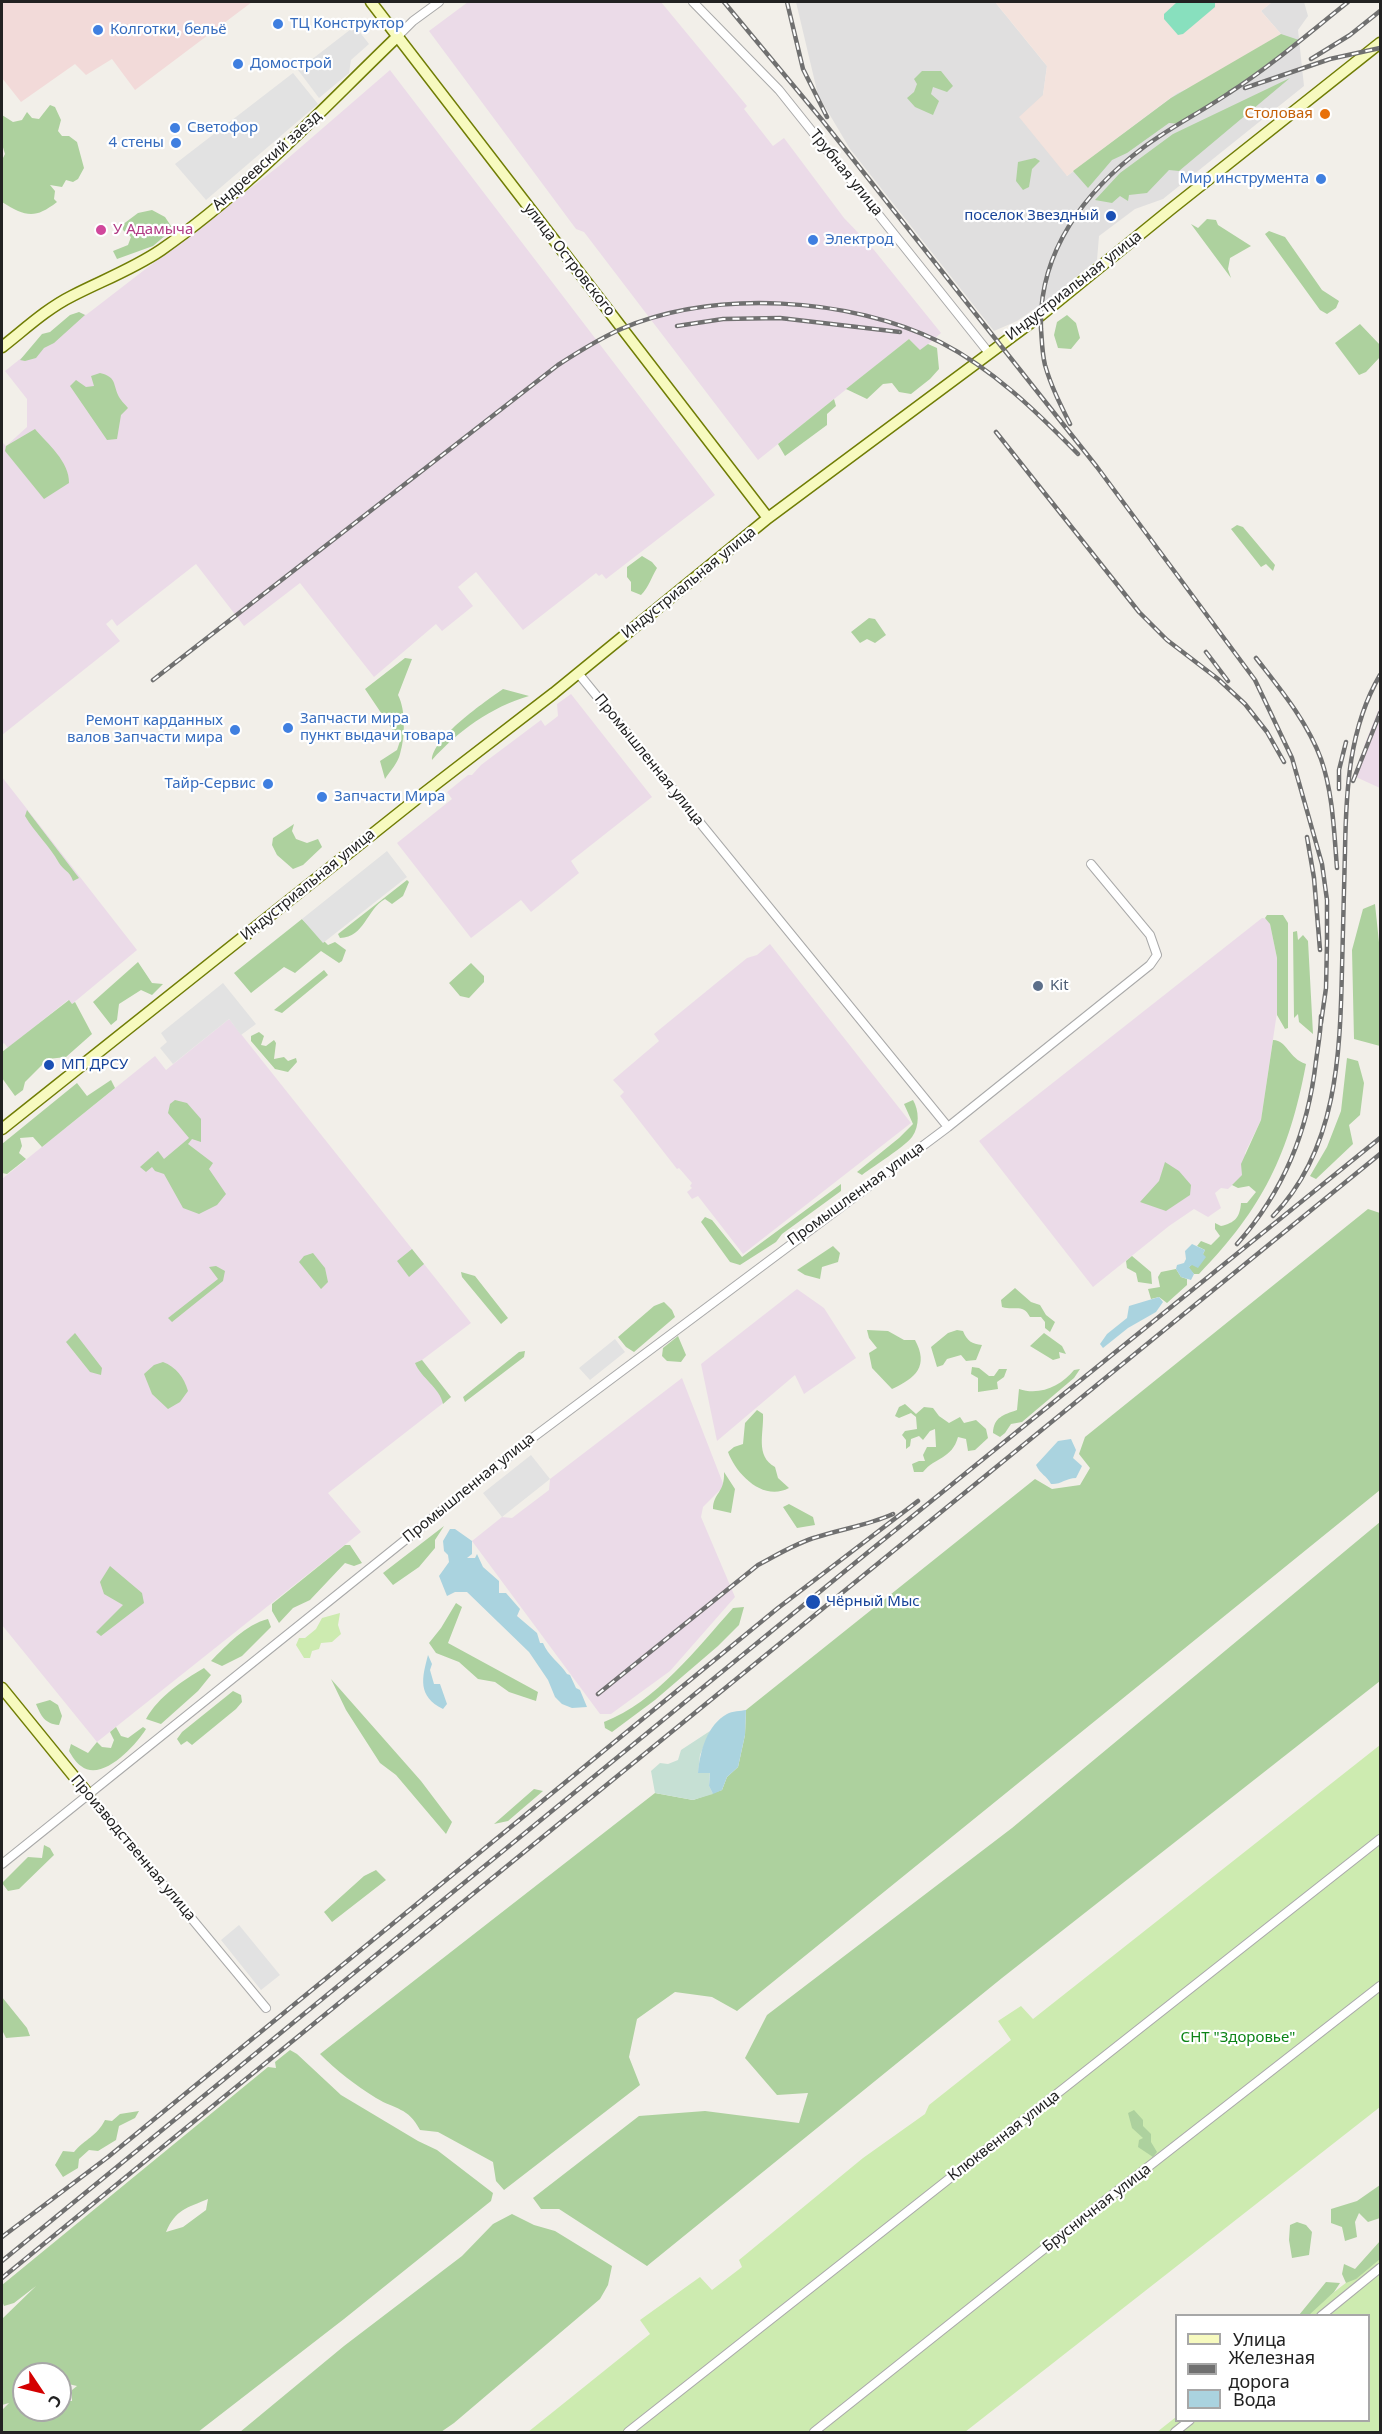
<!DOCTYPE html>
<html>
<head>
<meta charset="utf-8">
<style>
	body { margin:0 }
	#map { position:relative; width:1382px; height:2434px; overflow:hidden; background:#f2efe9; font-family:"Noto Sans",sans-serif }
	canvas { display:block }
	.frame { position:absolute; inset:0; border:3px solid #222; pointer-events:none }
	.legend { position:absolute; left:1175px; top:2314px; width:195px; height:108px; box-sizing:border-box; background:#fff; border:2px solid #a7a7a7; margin:0; padding:8px 10px; list-style:none; font-size:18px; color:#222 }
	.legend li { display:flex; align-items:center; gap:12px; height:30px }
	.legend b { width:30px; border:2px solid #a7a7a7 }
	.north { position:absolute; left:12px; top:2362px; width:60px; height:60px; box-sizing:border-box; background:#fff; border:2px solid #a7a7a7; border-radius:50%; rotate:125deg; font-size:16px; font-weight:700; line-height:24px; text-align:center; color:#222 }
	.north::after { content:''; display:block; margin:auto; width:21px; height:27px; background:#d40000; clip-path:polygon(50% 0,100% 100%,50% 72%,0 100%) }
</style>
</head>
<body>
<div id="map">
<canvas width="1382" height="2434"></canvas>
<div class="frame"></div>
<ul class="legend">
<li><b style="height:8px;background:#f7fabf"></b>Улица</li>
<li><b style="height:8px;background:#707070"></b>Железная дорога</li>
<li><b style="height:16px;background:#aad3df"></b>Вода</li>
</ul>
<div class="north">С</div>
</div>
<script>
const context = document.querySelector('canvas').getContext('2d');
context.lineJoin = 'round';
function fill(path, color) { context.fillStyle = color; context.fill(path, 'evenodd'); }
function strokePath(path, color, width, dash) { context.strokeStyle = color; context.lineWidth = width; context.lineCap = dash ? 'butt' : 'round'; context.setLineDash(dash || []); context.stroke(path); }
function label(font, color, halo, rows, align = 'center') {
  context.font = font + ' "Noto Sans",sans-serif'; context.lineWidth = 4.5; context.setLineDash([]); context.textBaseline = 'middle'; context.strokeStyle = halo; context.fillStyle = color; for (const [text, x, y, turn = 0] of rows) {
    context.save(); context.translate(x, y); context.rotate((+turn || 0) * Math.PI / 180); context.textAlign = isNaN(turn) ? turn : align; if (halo) context.strokeText(text, 0, 0); context.fillText(text, 0, 0); context.restore();
  }
}
fill(new Path2D(`
	M796 2H995L1047 66 1043 95 1067 176 1177 93 1204 81 1281 34 1261 11 1272 2H1304L1308 16 1298 30 1304 86 1163 199 1135 209 1099 236 1097 260 1049 299 1017 321 994 331 850 149 818 95Z`), '#e0dfdf');
fill(new Path2D(`
	M2 2H252L135 90 112 59 86 75 75 64 21 102 2 78Z`), '#f2dad9');
fill(new Path2D(`
	M468 2H661L747 106 744 109 773 146 784 138 844 218 870 245 941 333 920 351 909 339 758 460 584 232 576 229 429 31Z
	M390 70 715 495 606 579 602 574 599 576 596 573 523 630 476 572 458 587 473 606 442 631 436 624 374 677 300 583 244 626 196 564 117 626 112 619 106 624 120 641 2 735V442L6 446 27 427V399L5 371 79 312 86 315 279 166Z
	M571 694 652 797 571 861 579 873 531 912 521 900 471 938 397 843 452 799 447 792 468 775H472L481 765 541 720 545 726 558 716 557 704Z
	M1380 706V788L1356 777 1368 748 1364 746Z
	M2 777 137 950 72 1004 68 1000 8 1048 4 1043 2 1045Z
	M1262 918 1269 919 1277 958 1280 992 1261 1120 1245 1153 1247 1171 1228 1189 1221 1188 1215 1193 1221 1208 1208 1217 1194 1209 1169 1226 1093 1287 979 1141Z
	M770 944 911 1123 743 1254 698 1196 692 1199 687 1192 692 1188 690 1186 692 1183 679 1168 677 1169 620 1096 624 1092 613 1080 659 1041 654 1034 747 958 757 955Z
	M229 1019 471 1323 422 1360 451 1397 328 1493 361 1532 97 1742 2 1625V1179L155 1056 166 1070Z
	M797 1289 824 1308 856 1358 804 1394 795 1375 717 1441 701 1364Z
	M682 1378 724 1486 703 1507 701 1517 735 1597 670 1671 611 1714H600L472 1541 502 1517 512 1518 549 1490 550 1479Z`), '#ebdbe8');
fill(new Path2D(`
	M995 2H1272L1261 11 1281 34 1204 81 1177 93 1067 176 1019 117 1043 95 1047 66Z`), '#f3e3dd');
fill(new Path2D(`
	M340 1613 338 1625 341 1634 332 1642 321 1643 319 1649 312 1651 310 1658H304L296 1645 299 1638H305L316 1629 322 1618Z
	M1380 1745V2107L965 2432H528L650 2334 640 2320 700 2277 712 2290 742 2267 739 2260 863 2158 925 2114 929 2105 1011 2040 998 2021 1021 2006 1033 2019Z
	M1380 2256V2432H1157L1176 2417V2420H1368V2316L1305 2315Z`), '#cdebb0');
fill(new Path2D(`
	M1281 34 1299 40 1226 95 1181 124 1169 123 1127 153 1112 160 1088 188 1073 171 1171 98Z
	M922 71H941L953 86 947 92 933 87 931 94 939 101 933 115 915 107 907 98 914 92 917 84 914 79Z
	M1290 78 1179 171 1169 170 1147 193 1129 195 1128 201 1120 196 1112 203 1095 200 1120 173 1173 134Z
	M50 105 55 107 61 120 58 131 62 136H69L77 142 84 168 78 179 73 182 66 180 62 187 50 185 55 191 54 199 57 202C35 219 26 217 2 202V160L5 154 2 144V115L13 122 22 120 27 112 32 118 39 119Z
	M1035 158 1040 161 1032 169 1029 187 1023 190 1016 181 1018 162Z
	M152 210 165 217 173 229 153 246 117 259 113 251 128 245 131 237 123 230 122 225 138 213Z
	M1207 219 1216 220 1218 225 1251 246 1230 258 1228 269 1231 278 1191 224 1198 228Z
	M1269 231 1285 237 1322 290 1339 301 1336 308 1327 314 1320 310 1265 234Z
	M79 312 85 315 54 343 44 348 36 358 25 361 20 360 42 334 50 332 70 315Z
	M1067 315 1076 323 1080 338 1071 349 1058 348 1054 335 1057 322Z
	M1360 324 1380 345V357L1366 372 1359 375 1335 343Z
	M909 339 920 350 928 344 937 348 939 369 930 379 911 394 899 392 892 383 883 384 867 399 846 389Z
	M100 373C116 377 113 383 118 395 120 400 125 404 128 408L121 415 117 439 107 440 70 386 76 380 86 387 94 386 91 376Z
	M834 399 836 406 827 414V425L785 456 778 444Z
	M35 429C47 443 70 462 69 483L44 499 5 451 6 446Z
	M1237 525 1243 527 1275 565 1273 571 1266 564 1261 567 1231 529Z
	M642 556 652 562 657 568C651 578 649 587 641 595L631 591V582L627 577V567Z
	M869 618 875 619 886 635 875 643 867 639 860 643 851 632Z
	M405 658 412 659 398 695C406 710 405 738 400 754 398 763 390 771 385 779L380 761 397 750 400 741 365 689Z
	M503 689 529 696C491 707 458 731 432 760 432 738 486 701 503 689Z
	M27 810 79 878 73 881C70 871 63 870 59 863 49 845 35 833 25 816Z
	M294 824 292 831 296 839 307 843 318 839 322 847 303 865 293 869 277 855 272 845 273 838Z
	M407 880 409 882 403 896 392 904 385 899C366 910 365 937 340 938L338 934Z
	M1375 904 1380 952V1046L1354 1039 1352 950 1363 909Z
	M1267 915H1283L1288 923V1028L1285 1029 1277 1015V958L1270 924 1265 918Z
	M302 919 328 945 335 942 346 950 342 961 339 963 321 951 295 973 284 967 251 993 234 973Z
	M1297 931 1298 940 1303 935 1308 941 1313 1034 1299 1022 1298 1014 1294 1018 1293 932Z
	M138 962 152 983 163 984 152 995 141 990 119 1004 117 1020 111 1025 93 1002Z
	M471 963 484 976V982L469 998 460 996 449 983Z
	M324 970 328 975 282 1013 274 1010Z
	M69 1000 72 1004 75 1002 92 1034 66 1057 48 1059 25 1082 23 1090 15 1096 2 1078V1052Z
	M259 1032 264 1036 261 1045 266 1046 274 1040 276 1043 274 1059 284 1057 288 1061 296 1058 297 1062 288 1072 275 1069 251 1041V1036Z
	M1273 1040C1288 1041 1288 1058 1306 1064 1289 1154 1263 1208 1199 1274H1194L1188 1268 1203 1254 1205 1250 1197 1246 1201 1241 1211 1245 1220 1236 1215 1229V1223L1221 1226C1235 1223 1240 1217 1241 1203H1247L1256 1192 1249 1186 1238 1188 1232 1185 1242 1175 1241 1164 1261 1120Z
	M1347 1058 1358 1061 1364 1083 1360 1115 1349 1125 1353 1144 1316 1179 1310 1176 1327 1147 1341 1111Z
	M111 1080 115 1088 42 1147 33 1137 20 1138 22 1146 19 1153 26 1159 7 1174 2 1173V1144L77 1083 87 1096Z
	M175 1100 187 1103 201 1119V1142L192 1139 188 1144 213 1163 209 1169 226 1194 217 1205 199 1214 183 1208 164 1174 155 1171 152 1167 146 1172 140 1167 158 1151 164 1159 189 1138 168 1113 170 1104Z
	M913 1100C919 1110 920 1126 912 1137 903 1148 875 1165 862 1175L857 1172 899 1138 913 1124 904 1104Z
	M1165 1162 1179 1171 1191 1185 1190 1195 1166 1211 1140 1202 1159 1181Z
	M841 1184V1191L782 1234 776 1242 740 1265 730 1262 701 1222 705 1217 712 1220 742 1257Z
	M1368 1209 1380 1213V1490L737 2011 712 1997 675 1992 637 2019 629 2057 640 2085 504 2190 496 2181 493 2162 438 2132 420 2130C408 2107 396 2110 376 2098 355 2085 337 2071 320 2054L655 1793 693 1800 722 1790 727 1777 738 1767 745 1735 746 1710 1035 1479 1052 1489 1080 1485 1090 1468 1079 1454 1085 1437Z
	M833 1246 840 1253 838 1262 822 1267 820 1279 805 1275 797 1270Z
	M412 1249 424 1264 409 1277 397 1261Z
	M313 1253 325 1268 328 1282 321 1289 299 1262 304 1256Z
	M1132 1256 1151 1272 1152 1284 1138 1282 1136 1273 1127 1268 1126 1261Z
	M216 1266 225 1271 223 1281 172 1322 168 1318 218 1279 209 1267Z
	M1176 1269 1181 1277 1187 1279V1285L1167 1303 1159 1297 1151 1299 1148 1289 1160 1287 1158 1277 1161 1272Z
	M461 1272 475 1276 508 1318 501 1324 462 1277Z
	M1015 1288 1031 1302 1040 1305 1046 1315 1055 1322 1050 1332 1045 1328V1322L1041 1317H1030C1023 1303 1015 1311 1002 1307L1001 1300Z
	M664 1302 672 1310 675 1317 634 1352 626 1347 618 1337 654 1306Z
	M867 1330 888 1331 904 1340H915C929 1366 916 1378 892 1389L872 1368 869 1353 877 1348 869 1338Z
	M957 1330 963 1331C967 1341 972 1344 982 1345L976 1360 966 1361 961 1355 947 1359 943 1365 937 1367 931 1347 948 1333Z
	M75 1333 102 1368 101 1375 90 1372 66 1342Z
	M1044 1333 1062 1346 1066 1354 1059 1352 1060 1358 1053 1360 1030 1346Z
	M678 1336 686 1355 681 1362 667 1361 662 1356 663 1348Z
	M525 1351 524 1357 465 1402 463 1397 519 1352Z
	M422 1360 451 1397 443 1404C440 1388 421 1378 415 1363Z
	M163 1362C176 1367 184 1377 188 1391L180 1402 168 1409 152 1394 144 1374 154 1365Z
	M972 1367 979 1368 989 1376H994L999 1369H1007L1004 1377 997 1382 998 1389 978 1392V1378L971 1374Z
	M1080 1369 1074 1378 1022 1422 1011 1424 1005 1433 1000 1437 993 1433C994 1417 1003 1415 1017 1410L1019 1389C1040 1396 1061 1386 1074 1370Z
	M905 1404 916 1414 924 1407 933 1408 939 1416 949 1423 960 1417 964 1423 976 1420 986 1429 988 1438 975 1450 968 1451 966 1439 958 1437C952 1459 935 1457 923 1472H914L912 1464 919 1461H925L923 1455 927 1447H936L935 1429 930 1431 923 1440 919 1436 911 1439 910 1446 906 1449V1440L902 1435 905 1431 917 1429 916 1417 911 1413 899 1418 895 1416 899 1407Z
	M757 1410 763 1414C764 1433 755 1456 775 1467L778 1478 789 1488C763 1502 736 1474 728 1452L734 1447 743 1444 745 1423Z
	M724 1472 735 1489 731 1513 713 1509C713 1493 725 1493 724 1472Z
	M789 1504 813 1517 815 1525 797 1528 783 1507Z
	M1380 1522V1681L1002 1978 647 2266 559 2209H541L533 2198 639 2116 705 2111 799 2123 808 2093 777 2095 745 2058 767 2015 1012 1828Z
	M444 1526 435 1540V1548L419 1567 393 1585 383 1573Z
	M345 1545H350L362 1563 354 1566 345 1563 310 1600 293 1608 279 1623 272 1611V1604Z
	M110 1566 142 1593 144 1603 101 1636 96 1632 123 1605 104 1594 100 1582Z
	M456 1603 462 1607 448 1643 538 1692 536 1701 509 1692 495 1682 478 1679 459 1662 436 1653 429 1643 441 1628Z
	M744 1607 739 1625 718 1646 655 1700 612 1732 605 1728 604 1722C656 1702 697 1648 733 1608Z
	M268 1619 271 1627 242 1656 222 1666 211 1661C227 1645 245 1625 268 1619Z
	M204 1668 211 1675 198 1691 161 1724 146 1719C159 1696 182 1681 204 1668Z
	M331 1679 421 1781 452 1822 446 1834 396 1775 380 1763 346 1710Z
	M233 1691 241 1695 242 1702 236 1709 192 1745 187 1741 181 1745 177 1739 182 1732Z
	M50 1700 58 1705 62 1716 59 1725C45 1724 41 1716 36 1704Z
	M116 1727 121 1736 128 1738 143 1727 146 1729C136 1745 102 1783 81 1766 76 1763 72 1756 69 1751L71 1744 88 1753 97 1742 102 1747 111 1748 114 1740 110 1732Z
	M534 1789 543 1791 508 1821 494 1824Z
	M44 1845 50 1848 54 1855 19 1889 8 1891 2 1883 28 1857 42 1858Z
	M376 1870 386 1880 332 1922 324 1912 364 1876Z
	M2 1997 27 2028 30 2036 6 2038 2 2030Z
	M290 2050 297 2054 341 2095 418 2141 437 2150 493 2193 491 2201 344 2319 198 2432H2V2410L9 2403 2 2405V2319L36 2286 14 2303 4 2306 2 2301V2285L268 2067 276 2068 275 2062ZM208 2199 206 2210 183 2227 166 2232C176 2209 187 2208 208 2199ZM48 2373 60 2374V2382L77 2386 72 2390V2401H65L62 2391H60V2410H24V2374Z
	M1134 2110 1143 2120V2126L1151 2134V2142L1157 2152 1153 2157 1138 2147 1139 2140 1143 2138 1132 2128 1128 2113Z
	M139 2111 135 2118 119 2126 116 2140 98 2151 89 2150 79 2159 78 2168 63 2177 55 2165 63 2151 74 2152C85 2139 97 2136 105 2120L112 2121 120 2114Z
	M1380 2185V2218L1368 2222 1359 2213 1355 2222 1357 2237 1345 2241 1342 2227 1331 2223V2209L1357 2201Z
	M512 2214 534 2225 555 2231 612 2266 608 2285 600 2299 454 2423 441 2432H240L344 2346 462 2256 493 2224Z
	M1297 2222 1306 2225 1312 2232 1309 2255 1292 2258 1289 2240 1290 2225Z
	M1380 2241V2259L1356 2279 1346 2283 1342 2274 1344 2264 1355 2269Z
	M1326 2282 1340 2283 1334 2292 1309 2315H1299Z`), '#add19e');
fill(new Path2D(`
	M710 1731 700 1755 698 1773 710 1772 709 1786 713 1794 693 1800 655 1793 651 1771 660 1763 668 1764 678 1760 681 1750Z`), '#c6e0d4');
fill(new Path2D(`
	M1177 2H1215V7L1183 34 1178 35 1164 19V14Z`), '#88e0be');
fill(new Path2D(`
	M355 26 369 44 351 60 349 73 319 98 298 70Z
	M293 73 318 104 206 200 175 164Z
	M387 851 407 877 323 943 302 919Z
	M223 983 256 1024 241 1035 229 1019 173 1064 160 1048 167 1042 161 1033Z
	M615 1339 625 1352 590 1380 579 1368Z
	M531 1455 550 1479 502 1517 483 1493Z
	M239 1925 280 1975 261 1990 221 1940Z`), '#e2e2e2');
fill(new Path2D(`
	M1192 1244 1205 1250 1203 1254 1206 1257 1198 1268 1192 1265 1189 1267 1194 1274 1191 1280 1181 1277 1176 1269 1177 1265 1184 1263 1186 1259 1185 1251Z
	M1159 1297 1163 1302 1156 1312 1128 1328 1103 1348 1100 1344 1107 1334 1127 1318 1129 1306Z
	M1071 1439 1076 1450 1073 1458 1082 1466 1076 1478C1066 1478 1060 1485 1051 1484 1047 1476 1040 1474 1036 1465L1058 1441Z
	M450 1529H455L472 1541V1554L467 1558H475L477 1554 483 1567 499 1581V1593H506L520 1609 517 1616 537 1633 540 1643H543C548 1656 560 1663 567 1674L570 1675 576 1688 580 1690 587 1707 572 1708 562 1704 555 1697 548 1680 529 1652 467 1592H455L447 1596 439 1576 449 1562 448 1555 444 1551 443 1541Z
	M428 1655 432 1664 430 1670 434 1684H440L447 1704 443 1709C417 1696 422 1678 428 1655Z
	M746 1710 745 1735 738 1767 727 1777 722 1790 713 1794 709 1786 710 1773H698C700 1751 707 1725 727 1714 732 1711 741 1711 746 1710Z`), '#aad3df');
const street = new Path2D(`
	M693 2 779 90 989 353
	M398 36 413 21 439 2
	M578 673 948 1127
	M89 1795 266 2008
	M2 1864 527 1442 948 1127 1150 965 1157 955 1150 935 1091 864
	M1321 2316 1380 2268
	M628 2432 1380 1839
	M814 2432 1098 2206 1380 1986
	M1175 2432 1190 2420`);
const secondary = new Path2D(`
	M371 2 768 518
	M2 347C24 330 46 309 72 296 101 281 133 269 161 250 249 189 321 110 398 36
	M2 1129 419 797 554 693 768 518 1041 315 1171 209 1380 43
	M2 1688 89 1795`);
strokePath(street, '#a9a9a9', 10);
strokePath(secondary, '#707d05', 13);
strokePath(street, '#fff', 8);
strokePath(secondary, '#f7fabf', 10);
const rail = new Path2D(`
	M724 2 822 120 1097 467 1255 680 1292 758 1322 864 1327 900V943L1326 988 1321 1023
	M787 2 803 69 827 117
	M1311 59 1350 35 1380 11
	M1245 88 1330 59 1380 48
	M677 326 723 319 780 318 900 332
	M1070 424C1060 404 1051 386 1045 365 1042 353 1042 341 1041 329 1038 252 1085 191 1144 147 1171 127 1201 112 1229 93 1271 66 1309 33 1348 2
	M996 432 1139 612 1167 640 1218 679 1245 704 1267 732 1284 762
	M1206 652 1228 681
	M1256 658C1280 689 1307 721 1321 759 1333 793 1334 832 1337 868
	M153 680 558 365C578 352 599 339 621 329 715 289 849 297 940 342 993 369 1037 412 1078 454
	M1353 781 1380 713
	M1339 789V770L1346 742
	M1307 837 1314 878 1320 950
	M1273 1216C1337 1150 1340 1055 1342 969 1343 929 1344 890 1345 851 1346 790 1349 728 1380 675
	M1237 1244C1284 1191 1308 1131 1316 1061 1318 1046 1321 1031 1321 1016
	M598 1694 758 1565C777 1555 796 1543 817 1537 842 1529 869 1525 893 1514
	M2 2237 108 2157 778 1608 918 1501
	M2 2261 872 1549 1380 1138
	M2 2278 1380 1154`);
strokePath(rail, '#707070', 4.5);
strokePath(rail, '#fff', 2, [7]);
for (const [x, y, r, color] of [
	[278,24,6,"#3f7fe0"],
	[98,30,6,"#3f7fe0"],
	[238,64,6,"#3f7fe0"],
	[1325,114,6,"#e8710a"],
	[175,128,6,"#3f7fe0"],
	[176,143,6,"#3f7fe0"],
	[1321,179,6,"#3f7fe0"],
	[1111,216,6,"#1a4fb4"],
	[101,230,6,"#d1479c"],
	[813,240,6,"#3f7fe0"],
	[288,728,6,"#3f7fe0"],
	[235,730,6,"#3f7fe0"],
	[268,784,6,"#3f7fe0"],
	[322,797,6,"#3f7fe0"],
	[1038,986,6,"#5c6f8a"],
	[49,1065,6,"#1a4fb4"],
	[813,1602,8,"#1a4fb4"]
]) { const dot = new Path2D(); dot.arc(x, y, r, 0, 2 * Math.PI); context.fillStyle = color; context.fill(dot); strokePath(dot, '#fff', 2); }
label('15px', '#366cbe', '#fff', [
	["ТЦ Конструктор",290,24],
	["Колготки, бельё",110,30],
	["Домострой",250,64],
	["Светофор",187,128],
	["4 стены",164,143,"right"],
	["Мир инструмента",1309,179,"right"],
	["Электрод",825,240],
	["Запчасти мира",300,719],
	["пункт выдачи товара",300,736],
	["Ремонт карданных",223,721,"right"],
	["валов Запчасти мира",223,738,"right"],
	["Тайр-Сервис",256,784,"right"],
	["Запчасти Мира",334,797]
], 'left');
label('15px', '#c56008', '#fff', [
	["Столовая",1313,114]
], 'right');
label('15px', '#222', '#fff', [
	["Андреевский заезд",267,161,-42],
	["Трубная улица",846,173,51],
	["улица Островского",569,260,52],
	["Индустриальная улица",1074,286,-38],
	["Индустриальная улица",689,583,-39],
	["Промышленная улица",649,760,51],
	["Индустриальная улица",308,885,-39],
	["Промышленная улица",856,1194,-36],
	["Промышленная улица",469,1488,-39],
	["Производственная улица",133,1848,50],
	["Клюквенная улица",1004,2136,-38],
	["Брусничная улица",1097,2208,-38]
]);
label('15px', '#164399', '#fff', [
	["поселок Звездный",1099,216,"right"],
	["МП ДРСУ",61,1065],
	["Чёрный Мыс",826,1602]
], 'left');
label('15px', '#b23c85', '#fff', [
	["У Адамыча",113,230]
], 'left');
label('15px', '#4e5e75', '#fff', [
	["Kit",1050,986]
], 'left');
label('15px', '#0c8416', '#fff', [
	["СНТ \"Здоровье\"",1238,2038]
]);
</script>
</body>
</html>
